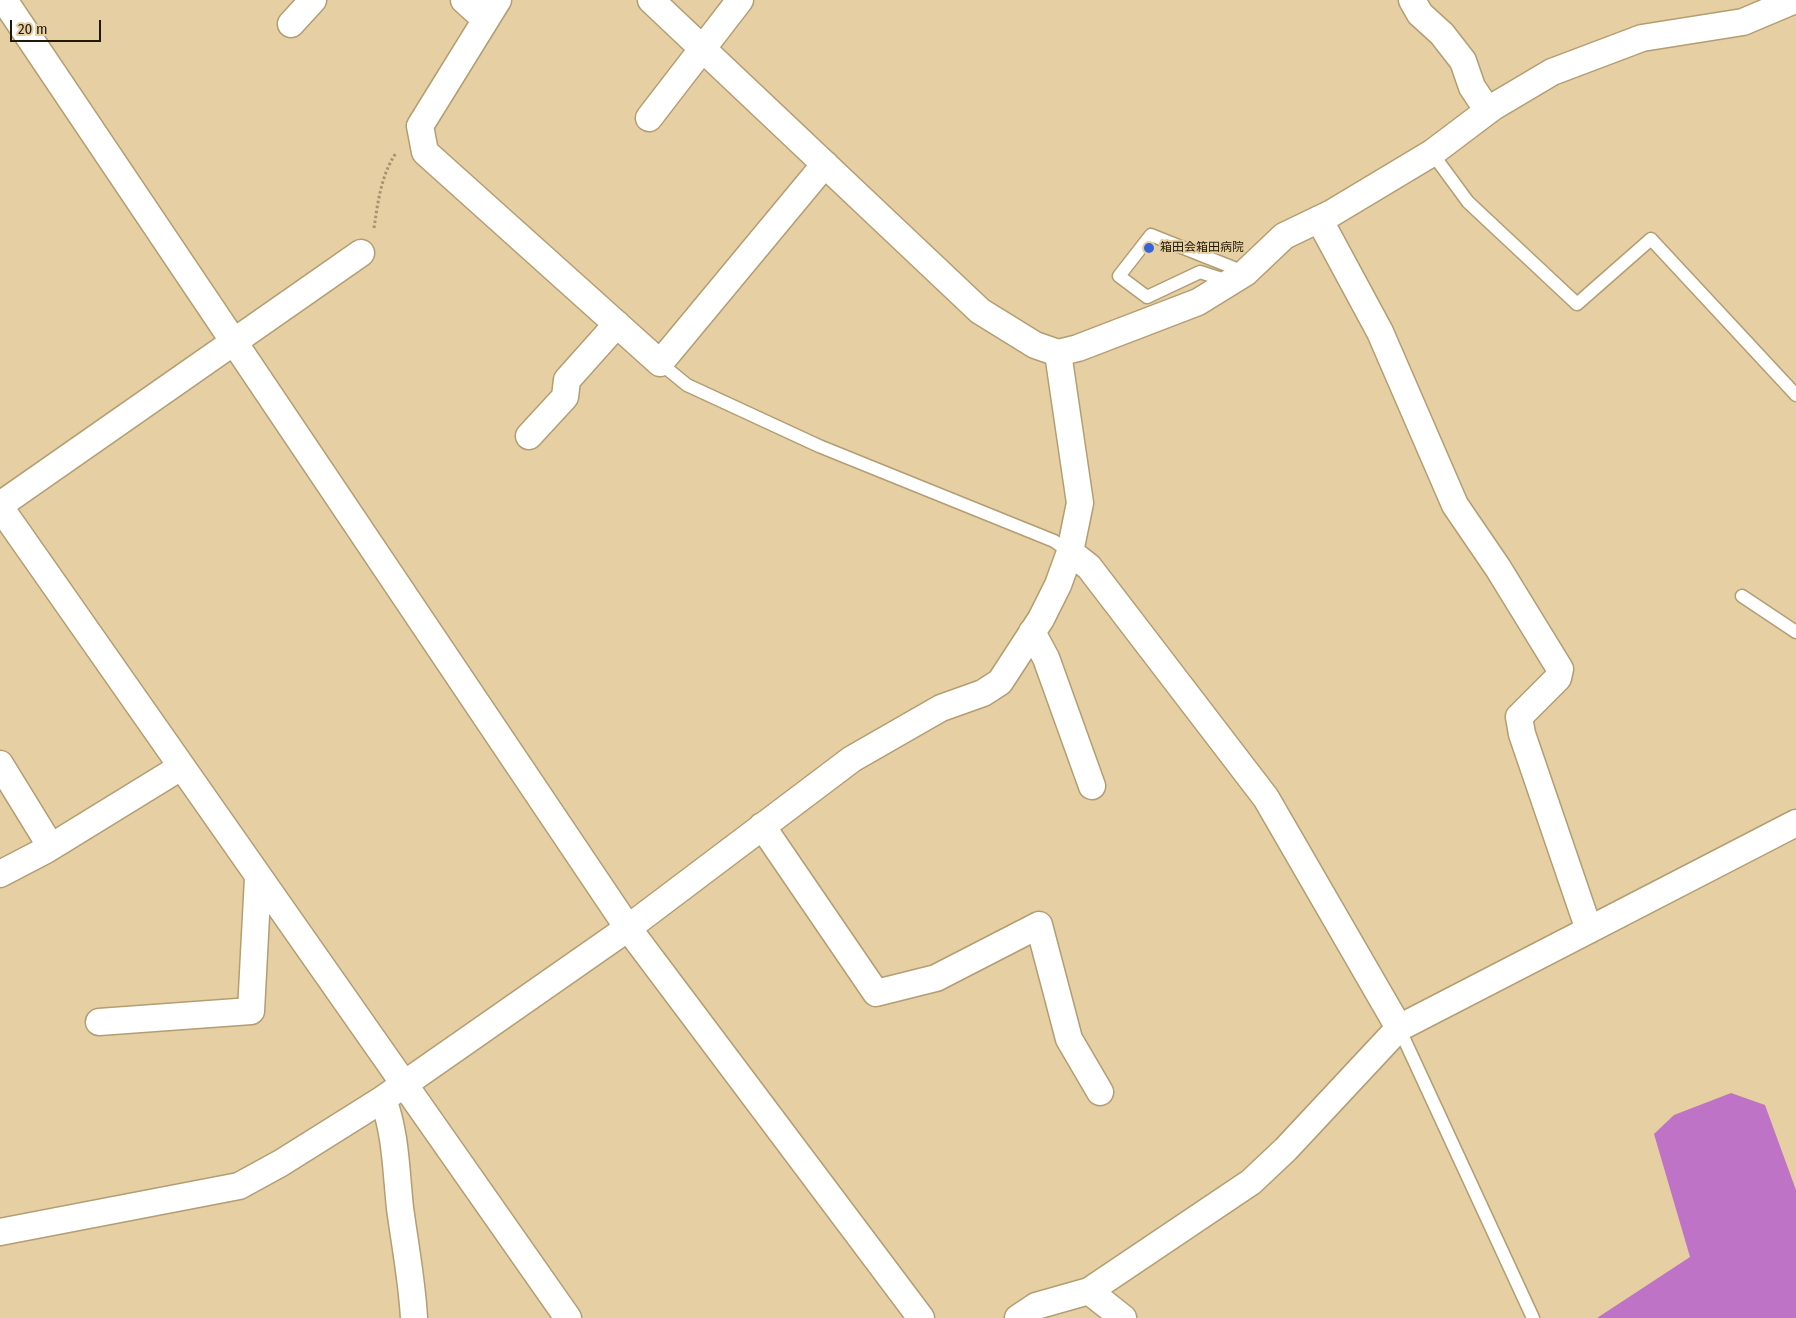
<!DOCTYPE html>
<html>
<head>
<meta charset="utf-8">
<style>
	body { margin:0 }
	#map { position:relative; width:1796px; height:1318px; overflow:hidden; background:#e6cfa2; font-family:"Fira Sans Condensed",sans-serif }
	canvas { display:block }
	.scale { position:absolute; left:10px; top:20px; width:91px; height:22px; box-sizing:border-box; border:2px solid #211908; border-top:0; padding-left:6px; font-size:15px; line-height:18px; white-space:nowrap; color:#211908; -webkit-text-stroke:4px #e6cfa2; paint-order:stroke }
</style>
</head>
<body>
<div id="map">
<canvas width="1796" height="1318"></canvas>
<div class="scale">20 m</div>
</div>
<script>
const context = document.querySelector('canvas').getContext('2d');
context.lineJoin = 'round';
function fill(path, color) { context.fillStyle = color; context.fill(path, 'evenodd'); }
function strokePath(path, color, width, dash) { context.strokeStyle = color; context.lineWidth = width; context.lineCap = dash ? 'butt' : 'round'; context.setLineDash(dash || []); context.stroke(path); }
function label(font, color, halo, rows, align = 'center') {
  context.font = font + ' "Fira Sans Condensed","Noto Sans JP",sans-serif'; context.lineWidth = 4; context.setLineDash([]); context.textBaseline = 'middle'; context.strokeStyle = halo; context.fillStyle = color; for (const [text, x, y, turn = 0] of rows) {
    context.save(); context.translate(x, y); context.rotate((+turn || 0) * Math.PI / 180); context.textAlign = isNaN(turn) ? turn : align; if (halo) context.strokeText(text, 0, 0); context.fillText(text, 0, 0); context.restore();
  }
}
fill(new Path2D(`
	M1731 1093 1765 1105 1796 1190V1318H1597L1690 1257 1654 1134 1674 1115Z`), '#bf73c6');
const lane = new Path2D(`
	M1432 153 1468 202 1577 304 1651 239 1796 395
	M1231 282 1200 272 1147 297 1119 276 1151 235 1244 272
	M660 363 687 385 819 446 1054 541 1070 552
	M1742 596 1796 632
	M1399 1028 1533 1318`);
const street = new Path2D(`
	M4 0 628 928 921 1318
	M464 0 485 19
	M498 0 420 126 425 152 660 363 825 164
	M651 0 980 311 1035 345 1058 353 1078 348 1198 302 1245 273 1284 236 1332 213 1432 153 1493 107 1552 72 1642 38 1743 22 1795 0
	M1412 0 1420 14 1442 34 1463 61 1472 87 1488 111
	M291 24 313 0
	M649 118 740 0
	M1319 219 1380 332 1455 505 1498 568 1560 669 1558 678 1519 717 1522 734 1589 930
	M529 436 565 397 567 380 617 324
	M0 505 361 253
	M0 507 568 1318
	M1070 552 1089 567 1266 798 1399 1028
	M1032 632 1046 658 1092 786
	M0 764 51 847
	M762 826 876 993 936 978 1039 925 1069 1039 1100 1092
	M0 874 46 850 181 767
	M99 1022 251 1011 258 878
	M383 1099C396 1134 396 1171 400 1208 405 1245 412 1281 414 1318
	M0 1232 239 1186 281 1163 383 1099 628 928 852 759 941 708 983 693 1000 682 1041 619 1058 585 1070 552 1080 503 1058 353
	M1089 1291 1123 1318
	M1018 1318 1036 1306 1089 1291 1251 1182 1286 1149 1399 1028 1796 823`);
strokePath(lane, '#b39d72', 15);
strokePath(street, '#b39d72', 29);
strokePath(new Path2D(`
	M374 228C378 202 381 175 396 153`), '#a5936f', 3, [2.5, 2.5]);
strokePath(lane, '#fff', 12);
strokePath(street, '#fff', 26);
for (const [x, y, r, color] of [
	[1149,248,6,"#3666d6"]
]) { const dot = new Path2D(); dot.arc(x, y, r, 0, 2 * Math.PI); context.fillStyle = color; context.fill(dot); strokePath(dot, '#e6cfa2', 2); }
label('12px', '#211908', '#e6cfa2', [
	["箱田会箱田病院",1160,248]
], 'left');
</script>
</body>
</html>
